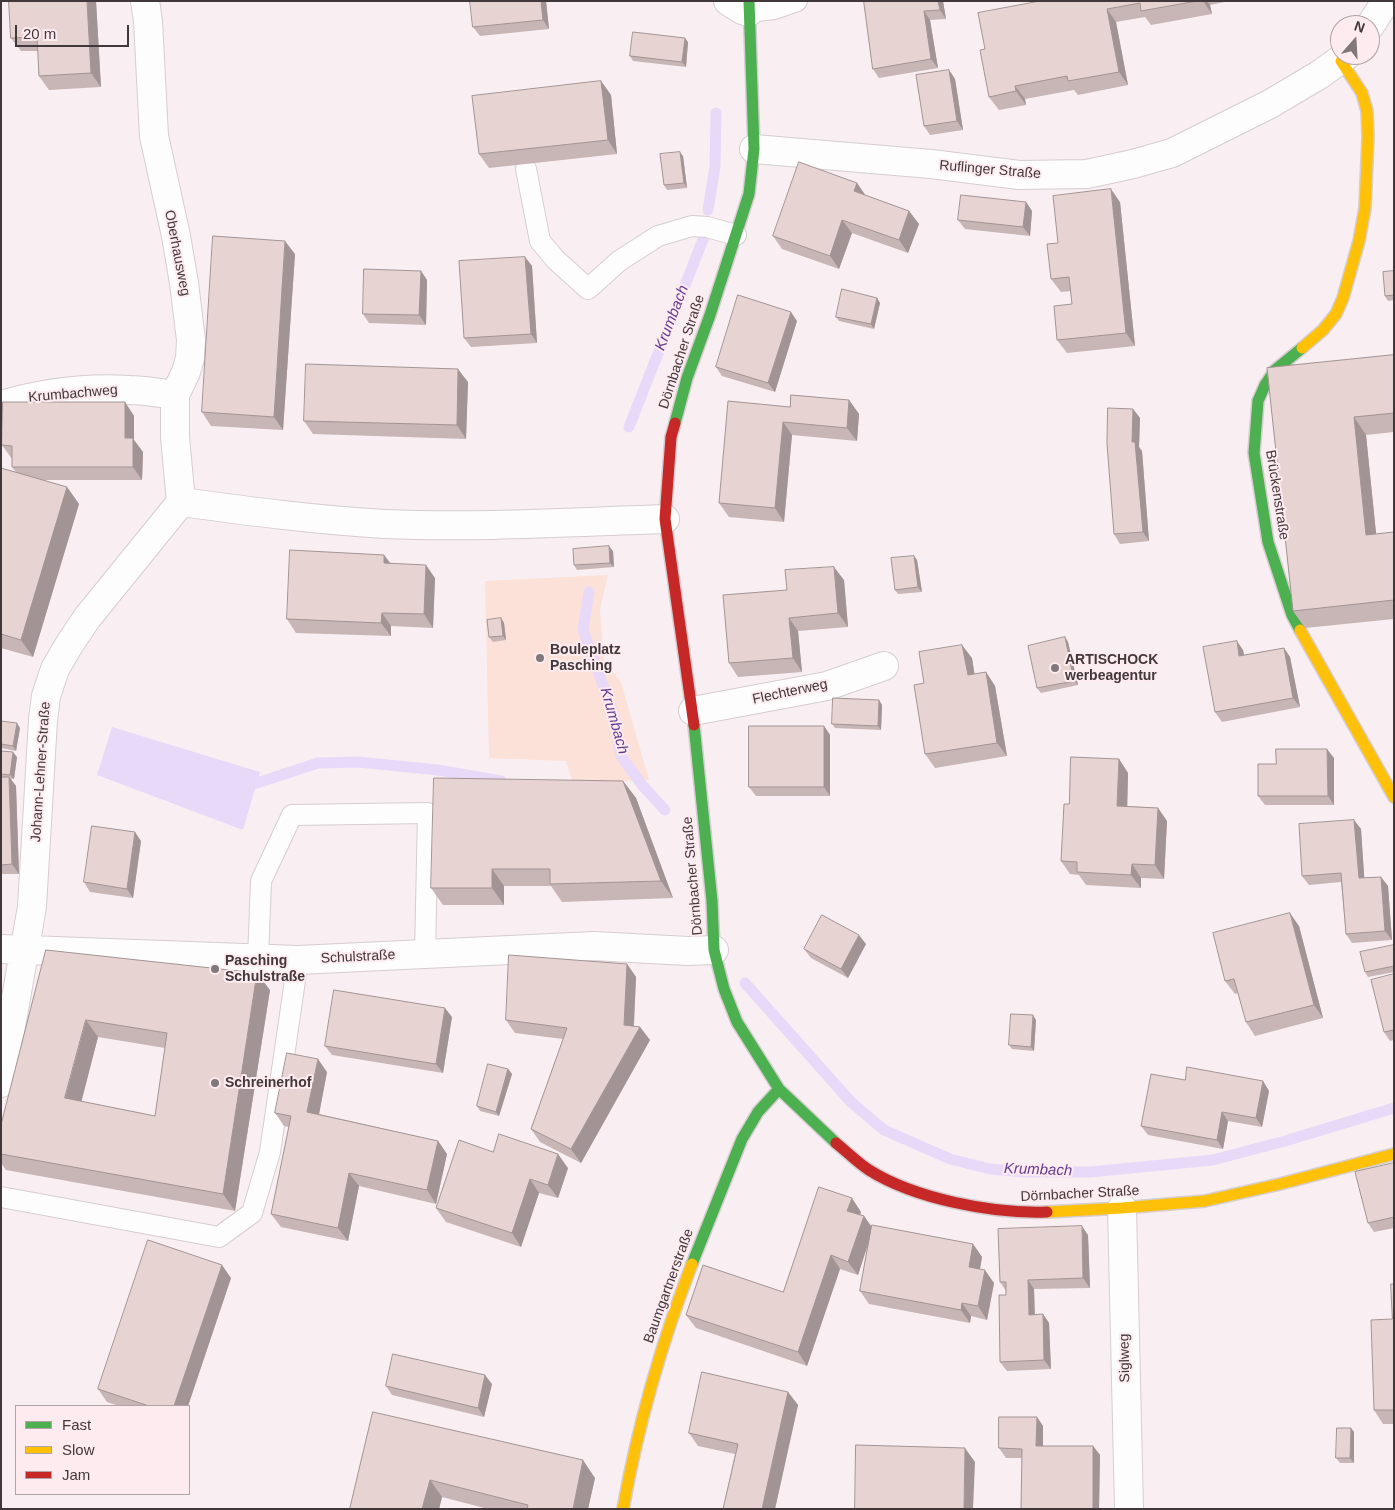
<!DOCTYPE html>
<html>
<head>
<meta charset="utf-8">
<style>
	body { margin:0 }
	#map { position:relative; width:1395px; height:1510px; overflow:hidden; background:#f9eff2; font-family:Helvetica,sans-serif }
	canvas { display:block }
	.frame { position:absolute; inset:0; border:2px solid #41383b; pointer-events:none }
	.legend { position:absolute; left:15px; top:1405px; width:175px; height:90px; box-sizing:border-box; background:#fdebf0; border:1px solid #b2a3a8; margin:0; padding:6px 9px; list-style:none; font-size:15px; color:#41383b }
	.legend li { display:flex; align-items:center; gap:10px; height:25px }
	.legend b { width:25px; border:1px solid #b2a3a8 }
	.north { position:absolute; left:1330px; top:15px; width:50px; height:50px; box-sizing:border-box; background:#fdebf0; border:1px solid #b2a3a8; border-radius:50%; rotate:19deg; font-size:14px; font-weight:700; line-height:20px; text-align:center; color:#41383b }
	.north::after { content:''; display:block; margin:auto; width:18px; height:22px; background:#81787b; clip-path:polygon(50% 0,100% 100%,50% 72%,0 100%) }
	.scale { position:absolute; left:15px; top:25px; width:114px; height:22px; box-sizing:border-box; border:2px solid #41383b; border-top:0; padding-left:6px; font-size:15px; line-height:18px; white-space:nowrap; color:#41383b; -webkit-text-stroke:4px #fdebf0; paint-order:stroke }
</style>
</head>
<body>
<div id="map">
<canvas width="1395" height="1510"></canvas>
<div class="frame"></div>
<ul class="legend">
<li><b style="height:6px;background:#4caf50"></b>Fast</li>
<li><b style="height:6px;background:#ffc107"></b>Slow</li>
<li><b style="height:6px;background:#c62828"></b>Jam</li>
</ul>
<div class="north">N</div>
<div class="scale">20 m</div>
</div>
<script>
const context = document.querySelector('canvas').getContext('2d');
context.lineJoin = 'round';
function fill(path, color) { context.fillStyle = color; context.fill(path, 'evenodd'); }
function strokePath(path, color, width, dash) { context.strokeStyle = color; context.lineWidth = width; context.lineCap = dash ? 'butt' : 'round'; context.setLineDash(dash || []); context.stroke(path); }
function label(font, color, halo, rows, align = 'center') {
  context.font = font + ' Helvetica,sans-serif'; context.lineWidth = 4; context.setLineDash([]); context.textBaseline = 'middle'; context.strokeStyle = halo; context.fillStyle = color; for (const [text, x, y, turn = 0] of rows) {
    context.save(); context.translate(x, y); context.rotate((+turn || 0) * Math.PI / 180); context.textAlign = isNaN(turn) ? turn : align; if (halo) context.strokeText(text, 0, 0); context.fillText(text, 0, 0); context.restore();
  }
}
fill(new Path2D(`
	M608 575 600 610 604 660 621 682 649 780 573 783 566 761 489 758 485 581Z`), '#fbe1d8');
fill(new Path2D(`
	M112 727 260 772 243 830 97 775Z`), '#e9d9f8');
strokePath(new Path2D(`
	M708 210 715 167 716 113
	M629 427 704 237
	M589 592 583 630 613 713 621 756 642 785 665 810
	M257 783 318 763 358 762 438 770 501 781
	M745 983 851 1102 884 1130 950 1159 990 1169 1025 1172H1090L1213 1160 1285 1141 1394 1108`), '#e9d9f8', 11);
const lane = new Path2D(`
	M749 12 774 9 797 1
	M526 169 540 241 556 260 588 289 619 261 658 236 692 226 707 227 736 235
	M258 959 261 881 292 815 428 813 425 954
	M1 1197 219 1237 252 1213 270 1152 298 960`);
const street = new Path2D(`
	M145 1 148 21 154 136 176 236 184 283 191 340 190 358 186 372 175 395V437L181 502
	M728 1 742 10 749 12
	M1370 26 1386 1
	M754 149 931 164 1019 175 1087 174 1133 164 1172 153 1270 104 1319 75 1347 55
	M1 405C42 393 87 387 129 390 144 390 160 393 175 395
	M181 502C248 511 316 520 384 524 478 528 572 522 665 519
	M693 711 827 686 884 666
	M1 949 298 960 594 946 688 951 714 950
	M1 1083 32 907 43 720 46 696 55 669 69 645 87 618 181 502
	M1122 1208 1129 1509`);
const fast = new Path2D(`
	M675 423 687 378 710 315 749 194 754 149 749 1
	M1300 630 1292 615 1268 542 1254 453 1258 401 1265 385 1275 370 1302 348
	M694 725 712 901 714 950 724 989 737 1022 779 1089 836 1143
	M692 1264 742 1139 758 1112 779 1089`);
const slow = new Path2D(`
	M1302 348 1323 330 1336 314 1343 298 1359 241 1365 208 1368 137 1367 111 1362 93 1341 61
	M1300 630 1394 797
	M1047 1212 1122 1208 1205 1201 1280 1184 1394 1154
	M623 1509C638 1425 661 1344 692 1264`);
const jam = new Path2D(`
	M675 423 671 437 665 519 694 725
	M836 1143C847 1152 858 1163 869 1170 915 1199 994 1214 1047 1212`);
strokePath(lane, '#d6cdd0', 22);
strokePath(street, '#d6cdd0', 30);
strokePath(fast, '#d6cdd0', 14);
strokePath(slow, '#d6cdd0', 14);
strokePath(jam, '#d6cdd0', 14);
strokePath(lane, '#fefdfd', 20);
strokePath(street, '#fefdfd', 28);
strokePath(fast, '#4caf50', 11);
strokePath(slow, '#ffc107', 11);
strokePath(jam, '#c62828', 11);
fill(new Path2D(`
	M96 1 101 87 49 90 39 76 38 51H21L11 38Z
	M546 1 549 29 480 36 473 27Z
	M864 1H943L946 19 930 20 938 68 879 78 873 69Z
	M1040 1H1230L1210 5 1212 14 1151 25 1145 17 1116 22 1128 85 1078 95 1074 90 1025 99 1026 105 999 110 989 97 985 49Z
	M688 42 686 67 633 61 630 56Z
	M949 70 955 79 963 130 930 135 924 126Z
	M601 81 611 95 617 154 489 168 479 154Z
	M683 156 687 188 667 190 664 185Z
	M857 183 865 195 909 211 919 224 908 253 852 233 839 269 782 249 773 236Z
	M1026 202 1032 211 1030 236 965 229 958 220Z
	M1120 202 1135 346 1067 353 1057 340 1072 304 1071 291 1061 292 1051 279Z
	M295 254 283 430 211 426 202 412Z
	M525 257 532 266 537 343 471 347 464 338Z
	M421 271 427 280 426 325 369 323 363 314Z
	M1394 271V300L1388 301 1385 296Z
	M877 298 880 303 874 329 839 321 836 317Z
	M797 321 775 392 722 376 716 367Z
	M1394 355V432L1366 435 1376 534 1394 532V619L1305 628 1293 611 1267 368Z
	M468 382 466 439 313 434 304 421Z
	M849 400 859 414 857 441 792 435 784 522 729 517 719 503 790 407Z
	M125 402 134 416V440L143 452 142 480H43L67 487 79 504 33 657 1 648V468L16 472 12 467V459L2 445Z
	M1133 409 1140 418 1139 447 1142 451 1149 541 1120 544 1114 534Z
	M613 551 614 567 577 570 574 565Z
	M384 555 390 563 435 578 433 628 391 626V636L296 633 287 619Z
	M914 556 917 560 922 592 898 594 895 590Z
	M844 580 848 627 798 631 802 672 738 677 729 663 787 590Z
	M501 618 504 623 506 640 493 642 489 637Z
	M1065 637 1068 642 1078 685 1041 693 1037 688Z
	M1284 648 1290 657 1300 707 1222 722 1215 712 1243 650 1244 655Z
	M972 658 974 674 986 672 995 686 1007 756 935 768 925 754 924 683Z
	M879 700 882 705 881 730 835 728 832 724Z
	M1 721 20 728 16 751 1 748Z
	M824 726 830 735V796H756L749 787Z
	M1 751 17 757 14 779H11L16 786 19 874H1Z
	M1334 758V805H1265L1258 796 1276 764Z
	M1119 759 1128 773 1127 806 1158 808 1167 821 1164 879 1141 878V888L1086 885 1079 875 1070 874 1061 861 1069 804Z
	M623 781 636 798 673 898 562 902 551 886H504V905H443L431 888Z
	M1354 820 1361 829 1364 878 1381 877 1388 886 1392 940 1352 943 1346 934 1341 882 1309 885 1302 876Z
	M141 841 133 898 90 892 84 882Z
	M1299 926 1323 1018 1255 1036 1246 1022 1238 993 1235 994 1225 981Z
	M866 944 848 978 811 958 804 949Z
	M1394 945V972L1368 977 1365 972Z
	M46 950 270 990 235 1211 6 1170 1 1163V1125ZM98 1037 165 1048 155 1116 81 1101Z
	M627 964 636 977 634 1026 640 1027 650 1040 581 1163 540 1142 531 1129 563 1039 515 1033 506 1020Z
	M1394 974V1040L1390 1041 1384 1032Z
	M452 1017 443 1073 332 1055 325 1046Z
	M1036 1020 1034 1051 1012 1049 1009 1045Z
	M508 1069 512 1074 499 1116 480 1111 477 1106Z
	M327 1072 319 1114 438 1141 447 1154 436 1204 359 1186 348 1241 281 1227 271 1214 289 1127 284 1126 275 1113Z
	M1185 1080 1263 1081 1269 1091 1262 1127 1228 1121 1223 1149 1148 1135 1141 1126Z
	M493 1152 568 1168 558 1198 539 1193 521 1247 446 1222 436 1208Z
	M1394 1163V1228L1374 1232 1368 1223Z
	M861 1212 860 1214 864 1216 871 1226 973 1244 982 1257 980 1269 994 1283 987 1320 971 1316 970 1323 869 1304 860 1291 868 1244 858 1275 840 1269 807 1366 696 1328 686 1315 783 1292Z
	M1088 1235 1090 1288 1034 1289 1035 1315 1043 1314 1049 1323 1051 1369 1007 1371 1000 1362 1006 1291 1000 1282Z
	M231 1278 188 1406H119L107 1402 98 1389Z
	M1394 1284V1424H1383L1374 1410 1392 1319Z
	M492 1384 484 1417 392 1395 386 1386Z
	M788 1392 798 1405 775 1509H723L735 1454 698 1446 689 1433Z
	M373 1412 595 1478 588 1509H488L442 1497 439 1509H350Z
	M1037 1417 1043 1426V1446H1093L1100 1455 1099 1509H1021L1022 1458H1006L999 1448Z
	M1351 1428 1354 1432V1463H1340L1336 1458Z`), '#c8b5b5');
fill(new Path2D(`
	M87 1H96L101 87 91 73Z
	M541 1H546L549 29 543 20Z
	M938 1H943L946 19 940 10Z
	M1203 1H1207L1210 5 1212 14Z
	M1107 9 1116 22 1128 85 1119 72Z
	M924 11 930 20 938 68 931 59Z
	M685 38 688 42 686 67 682 62Z
	M949 70 955 79 963 130 957 121Z
	M601 81 611 95 617 154 608 140Z
	M1015 86 1025 99 1026 105 1016 91Z
	M680 152 683 156 687 188 684 183Z
	M857 183 866 196 854 191Z
	M1111 189 1120 202 1135 346 1126 333Z
	M1026 202 1032 211 1030 236 1023 227Z
	M909 211 919 224 908 253 899 240Z
	M842 220 852 233 839 269 830 256Z
	M285 241 295 254 283 430 274 417Z
	M525 257 532 266 537 343 531 334Z
	M421 271 427 280 426 325 419 315Z
	M877 298 880 303 874 329 871 324Z
	M791 312 797 321 775 392 768 383Z
	M458 369 468 382 466 439 457 425Z
	M849 400 859 414 857 441 847 428Z
	M125 402 134 416V440L143 452 142 480 133 467 125 438Z
	M1133 409 1140 418 1139 447 1142 451 1149 541 1143 532 1132 442Z
	M1354 417 1366 435 1378 552 1366 535Z
	M783 422 792 435 784 522 775 508Z
	M67 487 79 504 33 657 21 640Z
	M609 546 613 551 614 567 610 563Z
	M384 555 394 568 384 563Z
	M914 556 917 560 922 592 918 587Z
	M426 565 435 578 433 628 424 614Z
	M834 567 844 580 848 627 838 613Z
	M382 613 391 626V636L381 623Z
	M501 618 504 623 506 640 503 636Z
	M789 618 798 631 802 672 793 658Z
	M1065 637 1068 642 1078 685 1074 681Z
	M1237 641 1243 650 1246 665 1239 656Z
	M962 645 972 658 977 689 968 675Z
	M1284 648 1290 657 1300 707 1293 698Z
	M986 672 995 686 1007 756 997 743Z
	M879 700 882 705 881 730 878 726Z
	M17 723 20 728 16 751 13 746Z
	M824 726 830 735V796L824 787Z
	M1327 749 1334 758V805L1328 796Z
	M13 752 17 757 14 779 10 775Z
	M1119 759 1128 773 1127 819 1117 806Z
	M9 777 16 786 19 874 12 864Z
	M623 781 636 798 673 898 661 881Z
	M1158 808 1167 821 1164 879 1155 865Z
	M1354 820 1361 829 1365 888 1359 878Z
	M135 832 141 841 133 898 127 889Z
	M1132 864 1141 878V888L1131 875Z
	M492 869 504 886V905L492 888Z
	M1381 877 1388 886 1392 940 1385 931Z
	M1290 913 1299 926 1323 1018 1314 1005Z
	M859 935 866 944 848 978 841 969Z
	M627 964 636 977 633 1039 624 1025Z
	M257 973 270 990 235 1211 223 1194Z
	M445 1008 452 1017 443 1073 436 1064Z
	M1033 1015 1036 1020 1034 1051 1031 1047Z
	M86 1020 98 1037 78 1115 65 1098Z
	M640 1027 650 1040 581 1163 571 1149Z
	M318 1059 327 1072 317 1125 307 1112Z
	M508 1069 512 1074 499 1116 496 1112Z
	M1263 1081 1269 1091 1262 1127 1256 1118Z
	M1222 1112 1228 1121 1223 1149 1217 1140Z
	M438 1141 447 1154 436 1204 427 1190Z
	M558 1154 568 1168 558 1198 548 1185Z
	M349 1173 359 1186 348 1241 338 1228Z
	M530 1179 539 1193 521 1247 512 1233Z
	M852 1198 861 1212 857 1224 847 1211Z
	M864 1216 873 1229 858 1275 848 1262Z
	M1082 1226 1088 1235 1090 1288 1083 1278Z
	M973 1244 982 1257 978 1280 969 1267Z
	M831 1255 840 1269 807 1366 798 1352Z
	M222 1265 231 1278 188 1406H174Z
	M985 1270 994 1283 987 1320 978 1306Z
	M1028 1280 1034 1289 1035 1324 1029 1315Z
	M962 1303 971 1316 970 1323 961 1310Z
	M1043 1314 1049 1323 1051 1369 1044 1360Z
	M485 1375 492 1384 484 1417 478 1408Z
	M788 1392 798 1405 775 1509H762Z
	M1037 1417 1043 1426V1455L1036 1446Z
	M1351 1428 1354 1432V1463L1350 1458Z
	M1093 1446 1100 1455 1099 1509H1093Z
	M965 1448 975 1462 973 1509H964Z
	M583 1460 595 1478 588 1509H573Z
	M430 1480 442 1497 439 1509H422Z`), '#a29494');
const building = new Path2D(`
	M9 1H87L91 73 39 76 37 37 11 38Z
	M470 1H541L543 20 473 27Z
	M864 1H938L940 10 924 11 931 59 873 69Z
	M1040 1H1197L1141 11 1140 3 1107 9 1119 72 1068 81 1067 76 1015 86 1016 91 989 97 980 50 985 49 978 13Z
	M633 32 685 38 682 62 630 56Z
	M949 70 957 121 924 126 916 75Z
	M601 81 608 140 479 154 472 96Z
	M680 152 684 183 664 185 660 154Z
	M799 162 857 183 854 191 909 211 899 240 842 220 830 256 773 236Z
	M1111 189 1126 333 1057 340 1054 306 1072 304 1069 277 1051 279 1047 244 1058 243 1053 196Z
	M961 195 1026 202 1023 227 958 220Z
	M213 236 285 241 274 417 202 412Z
	M525 257 531 334 464 338 459 261Z
	M364 269 421 271 419 315 363 314Z
	M1394 271V295L1385 296 1383 272Z
	M842 289 877 298 871 324 836 317Z
	M738 295 791 312 768 383 716 367Z
	M1394 355V413L1354 417 1366 535 1394 532V600L1293 611 1267 368Z
	M306 364 458 369 457 425 304 421Z
	M791 395 849 400 847 428 783 422 775 508 719 503 728 401 790 407Z
	M3 402H125V438H133V467H12V446L2 445Z
	M1108 408 1133 409 1132 442H1135L1143 532 1114 534 1107 444Z
	M1 468 67 487 21 640 1 634Z
	M609 546 610 563 574 565 573 549Z
	M290 550 384 555V563L426 565 424 614 382 613 381 623 287 619Z
	M914 556 918 587 895 590 891 558Z
	M834 567 838 613 789 618 793 658 729 663 723 595 787 590 785 570Z
	M501 618 503 636 489 637 487 620Z
	M1065 637 1074 681 1037 688 1028 646Z
	M1237 641 1239 656 1284 648 1293 698 1215 712 1203 647Z
	M962 645 968 675 986 672 997 743 925 754 914 685 924 683 919 652Z
	M833 698 879 700 878 726 832 724Z
	M1 721 17 723 13 746 1 744Z
	M749 726H824V787H749Z
	M1276 749H1327L1328 796H1258V764H1276Z
	M1 751 13 752 10 775 1 774Z
	M1071 757 1119 759 1117 806 1158 808 1155 865 1132 864 1131 875 1077 872V862L1061 861 1064 804H1069Z
	M1 777H9L12 864 1 865Z
	M434 778 623 781 661 881 550 884V869H492V888H431Z
	M1354 820 1359 878 1381 877 1385 931 1346 934 1341 873 1302 876 1299 824Z
	M92 826 135 832 127 889 84 882Z
	M1290 913 1314 1005 1246 1022 1234 979 1225 981 1213 933Z
	M822 915 859 935 841 969 804 949Z
	M1394 945V966L1365 972 1360 952Z
	M46 950 257 973 223 1194 1 1154V1125ZM86 1020 167 1033 155 1116 65 1098Z
	M509 955 627 964 624 1025 640 1027 571 1149 531 1129 567 1028 506 1020Z
	M1394 974V1030L1384 1032 1371 980Z
	M334 990 445 1008 436 1064 325 1046Z
	M1011 1014 1033 1015 1031 1047 1009 1045Z
	M287 1053 318 1059 307 1112 438 1141 427 1190 349 1173 338 1228 271 1214 291 1116 275 1113Z
	M488 1064 508 1069 496 1112 477 1106Z
	M1187 1067 1263 1081 1256 1118 1222 1112 1217 1140 1141 1126 1151 1074 1185 1080Z
	M499 1134 558 1154 548 1185 530 1179 512 1233 436 1208 459 1140 493 1152Z
	M1394 1163V1217L1368 1223 1355 1172Z
	M819 1187 852 1198 847 1211 864 1216 848 1262 831 1255 798 1352 686 1315 703 1265 783 1292Z
	M872 1225 973 1244 969 1267 985 1270 978 1306 962 1303 961 1310 860 1291Z
	M1082 1226 1083 1278 1028 1280 1029 1315 1043 1314 1044 1360 1000 1362 999 1295H1006V1282H1000L998 1229Z
	M148 1240 222 1265 174 1406H149L98 1389Z
	M1391 1284H1394V1410H1374L1371 1320 1392 1319Z
	M393 1354 485 1375 478 1408 386 1386Z
	M702 1372 788 1392 762 1509H723L738 1444 689 1433Z
	M373 1412 583 1460 573 1509H527L528 1505 430 1480 422 1509H350Z
	M999 1417H1037L1036 1446H1093V1509H1021L1022 1449 999 1448Z
	M1337 1428H1351L1350 1458H1336Z
	M856 1445 965 1448 964 1509H855Z`);
fill(building, '#e8d3d3');
strokePath(building, '#a29494', 1);
for (const [x, y, r, color] of [
	[540,658,5,"#81787b"],
	[1055,668,5,"#81787b"],
	[215,969,5,"#81787b"],
	[215,1083,5,"#81787b"]
]) { const dot = new Path2D(); dot.arc(x, y, r, 0, 2 * Math.PI); context.fillStyle = color; context.fill(dot); strokePath(dot, '#fdebf0', 2); }
label('14px', '#41383b', '#fdebf0', [
	["Ruflinger Straße",990,170,5],
	["Oberhausweg",177,253,79],
	["Dörnbacher Straße",682,352,-72],
	["Krumbachweg",73,394,-5],
	["Brückenstraße",1277,495,81],
	["Flechterweg",790,692,-12],
	["Johann-Lehner-Straße",41,772,-86],
	["Dörnbacher Straße",693,876,-95],
	["Schulstraße",358,957,-3],
	["Dörnbacher Straße",1080,1194,-3],
	["Baumgartnerstraße",669,1286,-70],
	["Siglweg",1125,1358,-91]
]);
label('bold 14px', '#41383b', '#fdebf0', [
	["Bouleplatz",550,650],
	["Pasching",550,666],
	["ARTISCHOCK",1065,660],
	["werbeagentur",1065,676],
	["Pasching",225,961],
	["Schulstraße",225,977],
	["Schreinerhof",225,1083]
], 'left');
label('italic 15px', '#643b8e', '#fdebf0', [
	["Krumbach",672,318,-69],
	["Krumbach",614,721,74],
	["Krumbach",1038,1170,2]
]);
</script>
</body>
</html>
